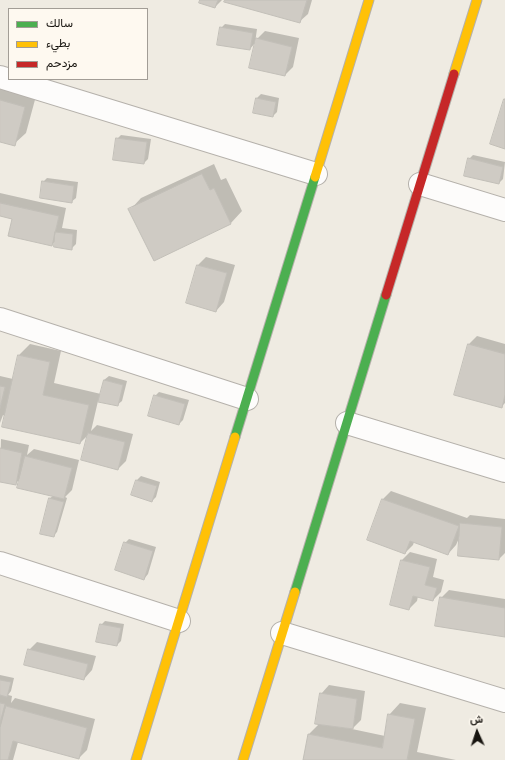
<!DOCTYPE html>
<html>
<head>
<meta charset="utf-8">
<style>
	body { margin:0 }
	#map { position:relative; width:505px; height:760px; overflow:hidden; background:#efebe2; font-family:"Varela Round",Vazirmatn,sans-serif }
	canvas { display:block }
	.legend { position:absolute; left:8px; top:8px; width:140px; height:72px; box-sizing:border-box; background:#fef9f0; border:1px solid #a29d96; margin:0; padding:5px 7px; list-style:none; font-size:12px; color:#17140f }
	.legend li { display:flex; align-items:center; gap:8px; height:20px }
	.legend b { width:20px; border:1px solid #a29d96 }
	.north { position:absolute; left:457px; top:712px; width:40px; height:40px; -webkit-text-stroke:3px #fef9f0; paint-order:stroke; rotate:357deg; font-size:11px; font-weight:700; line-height:16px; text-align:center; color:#17140f }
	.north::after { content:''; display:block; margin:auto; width:14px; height:18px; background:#17140f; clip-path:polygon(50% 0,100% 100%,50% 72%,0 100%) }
</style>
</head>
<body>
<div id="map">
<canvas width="505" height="760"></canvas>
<ul class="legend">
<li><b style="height:5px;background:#4caf50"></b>سالك</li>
<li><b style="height:5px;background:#ffc107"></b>بطيء</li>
<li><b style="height:5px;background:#c62828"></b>مزدحم</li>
</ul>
<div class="north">ش</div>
</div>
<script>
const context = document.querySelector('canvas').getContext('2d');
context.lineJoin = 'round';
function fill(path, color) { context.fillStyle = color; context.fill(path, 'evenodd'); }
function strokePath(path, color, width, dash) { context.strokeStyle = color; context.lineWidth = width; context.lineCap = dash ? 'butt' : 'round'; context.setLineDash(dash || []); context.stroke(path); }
fill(new Path2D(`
	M201 0H222L215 7Z
	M226 0H312L308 14 299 22Z
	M225 24 257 29 255 43 250 49 221 28Z
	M265 31 299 38 293 67 285 75 257 39Z
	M0 88 36 96 26 133 14 144 0 141Z
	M261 94 279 98 277 112 273 116 257 98Z
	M121 135 151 139 148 159 144 163 117 139Z
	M473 155 505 162 503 179 499 183 469 159Z
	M214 164 221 180 226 178 242 211 231 223 154 260 130 210 141 198Z
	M47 178 78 182 76 198 71 202 43 182Z
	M0 193 66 208 62 228 77 230 76 244 72 248 56 241 51 245 13 218 0 215Z
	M206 257 235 265 224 302 216 311 198 265Z
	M477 336 505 344V403L501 407 469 344Z
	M30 344 61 351 54 383 101 394 104 380 109 376 127 381 122 401 117 405 98 401 91 431 97 425 133 434 126 461 118 469 89 434 80 443 5 416 3 415 0 423V376L13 379 19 355Z
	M159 392 189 400 183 420 179 424 155 396Z
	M1 439 29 445 27 455 34 449 79 460 72 490 65 497 67 498 57 532 53 536 41 533 50 498 53 496 20 479 15 484 0 481Z
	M141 476 160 482 156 497 152 501 137 480Z
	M391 491 467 518 470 515 505 519V553L499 559 460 536 456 545 448 554 414 542 413 545 405 553 383 499Z
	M129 539 156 547 148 574 144 579 125 543Z
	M410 552 437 559 433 577 444 580 441 592 433 600 418 596 417 601 409 609 391 604 402 560Z
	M449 590 505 599V636L441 598Z
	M105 621 124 624 121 641 117 645 101 625Z
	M37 642 96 656 92 670 84 679 29 650Z
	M0 675 14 678 11 691 8 695 12 696 11 703 15 698 95 719 87 750 79 758 18 742 13 760H0Z
	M329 685 365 691 361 720 352 729 385 736 389 715 400 703 426 708 417 752 456 760H304L309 734 320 723 321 694Z`), '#0003');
const building = new Path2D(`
	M200 0H218L215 8 199 3Z
	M225 0H307L300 23 224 2Z
	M220 27 253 33 250 50 217 45Z
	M256 38 292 47 285 76 249 68Z
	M256 98 276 102 273 117 253 113Z
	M504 99H505V149L490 144Z
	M0 100 25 107 15 146 0 142Z
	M116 138 147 142 144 164 113 160Z
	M468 158 503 167 499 184 464 176Z
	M202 174 210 190 214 188 231 224 154 261 128 209Z
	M42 181 74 186 72 203 40 198Z
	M0 203 59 216 52 246 8 236 12 219 0 216Z
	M55 232 73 234 72 250 54 247Z
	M197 265 227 273 216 312 186 303Z
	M468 344 505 354V395L502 408 454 395Z
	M18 355 50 362 43 395 89 405 80 444 2 427Z
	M104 380 123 385 118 406 98 402Z
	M0 386 5 387 0 408Z
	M154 395 185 404 179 425 148 416Z
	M88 433 125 442 118 470 81 460Z
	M0 448 22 453 16 485 0 482Z
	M25 456 72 468 64 499 17 488Z
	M136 480 157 486 152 502 131 495Z
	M49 498 64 502 54 537 40 534Z
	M382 499 459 526 448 555 410 541 405 554 367 540Z
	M460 523 502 527 499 560 458 556Z
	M124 542 153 551 144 580 115 570Z
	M401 560 430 567 425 585 437 588 433 601 413 596 409 610 390 605Z
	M440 597 505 608V637L435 626Z
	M100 624 121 628 117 646 96 642Z
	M28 649 88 664 84 680 24 665Z
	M0 680 11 682 7 697 0 695Z
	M320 693 357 699 353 729 315 724Z
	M0 703 5 704 0 723Z
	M6 706 87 728 79 759 13 741 8 760H0V728Z
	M388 714 415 719 407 760H303L308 734 382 748Z`);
fill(building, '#cfcbc4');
strokePath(building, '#c2bfb8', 1);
const street = new Path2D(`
	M0 77 316 174
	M420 184 505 210
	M0 319 247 399
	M347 423 505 471
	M0 563 179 621
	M282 633 505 701`);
const fast = new Path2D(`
	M235 437 315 177
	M295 592 386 295`);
const slow = new Path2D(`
	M454 74 477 0
	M315 177 369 0
	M136 760 235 437
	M243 760 295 592`);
const jam = new Path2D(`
	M386 295 454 74`);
strokePath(street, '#b5b1ab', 24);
strokePath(fast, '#b5b1ab', 11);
strokePath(slow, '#b5b1ab', 11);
strokePath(jam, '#b5b1ab', 11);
strokePath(street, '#fdfcfb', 22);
strokePath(fast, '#4caf50', 9);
strokePath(slow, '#ffc107', 9);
strokePath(jam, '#c62828', 9);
</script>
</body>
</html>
